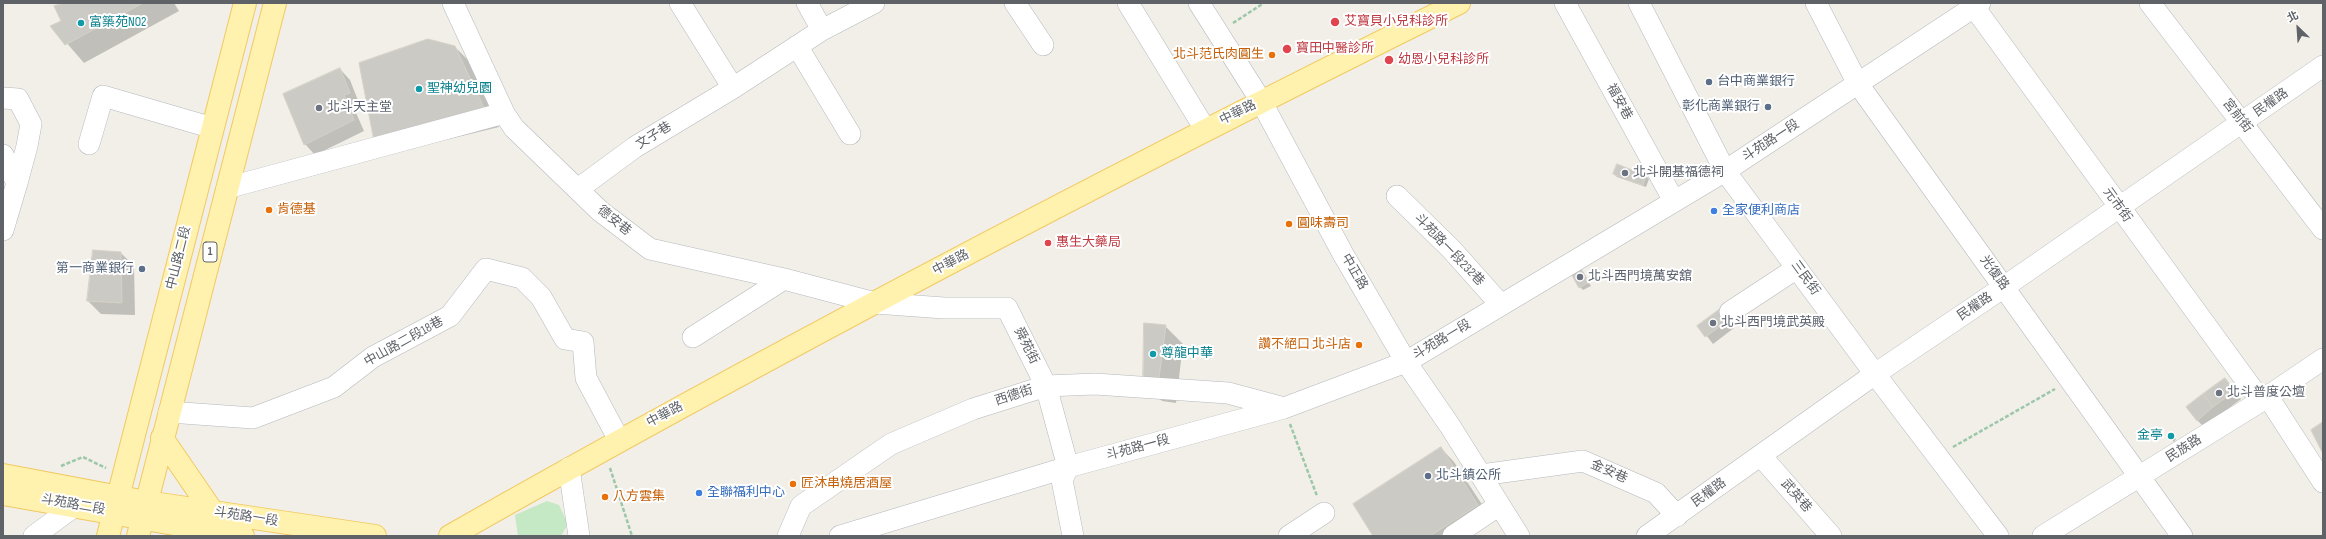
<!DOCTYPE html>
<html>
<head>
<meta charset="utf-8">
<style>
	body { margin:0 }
	#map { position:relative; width:2326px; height:539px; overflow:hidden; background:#f1efe8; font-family:"Sofia Sans Condensed","Noto Sans TC",sans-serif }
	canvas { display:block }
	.frame { position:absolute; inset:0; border:4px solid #5f6368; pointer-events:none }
	.north { position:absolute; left:2278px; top:8px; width:40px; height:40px; -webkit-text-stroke:3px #fff; paint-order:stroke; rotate:335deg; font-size:11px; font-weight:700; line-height:16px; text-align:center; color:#5f6368 }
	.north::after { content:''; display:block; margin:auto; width:14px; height:18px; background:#5f6368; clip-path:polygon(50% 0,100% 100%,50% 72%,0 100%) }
</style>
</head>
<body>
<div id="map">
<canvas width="2326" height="539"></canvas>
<div class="frame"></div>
<div class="north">北</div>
</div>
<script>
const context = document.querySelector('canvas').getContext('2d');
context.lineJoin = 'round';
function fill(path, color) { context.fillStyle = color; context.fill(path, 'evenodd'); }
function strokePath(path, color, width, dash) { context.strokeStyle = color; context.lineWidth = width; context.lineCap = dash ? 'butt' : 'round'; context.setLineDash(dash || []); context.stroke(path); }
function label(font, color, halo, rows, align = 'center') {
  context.font = font + ' "Sofia Sans Condensed","Noto Sans TC",sans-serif'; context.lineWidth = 4; context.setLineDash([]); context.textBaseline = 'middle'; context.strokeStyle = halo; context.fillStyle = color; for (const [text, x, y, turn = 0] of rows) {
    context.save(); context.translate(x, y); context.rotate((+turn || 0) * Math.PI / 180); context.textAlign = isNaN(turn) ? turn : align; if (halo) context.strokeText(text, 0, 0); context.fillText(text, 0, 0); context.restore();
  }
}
fill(new Path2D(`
	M547 501 559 505 568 524 561 536H518L515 515Z`), '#c5e8c5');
fill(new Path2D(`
	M69 3H174L179 11 84 63 52 26 63 22Z
	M455 47 468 60 499 127 388 154Z
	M340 69 350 80 359 103 353 106 364 131 315 155 305 144Z
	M1617 166 1646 176 1649 179 1646 187 1617 177 1614 174Z
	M121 253 134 266 135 315 101 314 88 301Z
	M1580 268 1591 286 1583 290 1580 287Z
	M1727 317 1734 328 1713 344 1699 326Z
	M1165 326 1183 344 1176 403 1162 401 1144 383Z
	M2231 386 2241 399 2204 427 2197 420Z
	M2170 434 2176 439 2174 442 2169 436Z
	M1441 448 1454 462 1491 518 1463 536H1375Z`), '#0003');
const building = new Path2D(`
	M65 3H143L65 45 50 26 61 21 54 6Z
	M428 39 455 46 487 114 374 141 359 63Z
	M340 68 350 93 344 95 354 120 304 145 283 94Z
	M1617 164 1637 172 1633 182 1613 174Z
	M1637 172 1646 175 1643 185 1633 182Z
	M93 250 121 252 122 303 87 301Z
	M1580 267 1589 282 1579 288 1570 272Z
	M1720 309 1728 321 1705 337 1697 326Z
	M1144 323 1166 325 1158 385 1143 384Z
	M2225 378 2235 391 2213 407 2203 394Z
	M2203 394 2213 407 2197 421 2186 407Z
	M2323 422V454L2311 430Z
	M2168 436a3 3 0 1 1 6 0a3 3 0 1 1-6 0Z
	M1441 447 1478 505 1430 536H1373L1353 504Z`);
fill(building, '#cccac5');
strokePath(building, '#d6d1c6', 1);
const minor = new Path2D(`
	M453 3 504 113 514 128 600 211 650 249 784 279 875 303 944 308H1007L1046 386 1068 467 1062 480 1073 536
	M680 3 733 88
	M807 3 822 30
	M1015 3 1043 45
	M1128 3 1205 129
	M1199 3 1261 101 1343 254 1406 362 1450 426 1519 536
	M1565 3 1674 201
	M1639 3 1725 171 1875 374 1998 536
	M1816 3 1858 84 2182 536
	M2150 3 2323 229
	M1974 7 2261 401
	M797 46 850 134
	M3 98 18 99 31 124 27 146 17 183
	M89 144 103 96 213 128
	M3 155 17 183 3 230
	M227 188 504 113
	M578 189 635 147 733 88 822 30 874 3
	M1397 196 1452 250 1501 305
	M1730 312 1797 268
	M693 337 784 279
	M2268 397 2323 482
	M169 412 253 418 334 387 373 357 450 316 486 269 522 278 541 297 565 339 583 342 586 378 619 440
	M1761 456 1831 536
	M569 468 579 536
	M1481 475 1583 461 1656 493 1677 516
	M34 536 76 505
	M788 536 801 506 891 444 973 409 1046 386 1095 384 1228 393 1284 408
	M840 536 1068 467 1284 408 1406 362 1725 171 1980 3
	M1289 536 1324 513
	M1453 536 1498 506
	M1647 536 1875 374 2004 287 2323 66
	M2043 536 2261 401 2323 359`);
const major = new Path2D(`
	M162 438 212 511
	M3 475 146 502 375 536
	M3 494 243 536
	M108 536 245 3
	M138 536 275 3
	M450 536C781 348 1118 172 1459 3`);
strokePath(minor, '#b5b8bc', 22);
strokePath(major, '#f2c960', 24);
strokePath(new Path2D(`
	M1233 23 1264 3
	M1290 424 1317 496
	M1953 447 2055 389
	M61 466 83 457 106 468
	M610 468 632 536`), '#9cc7a9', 2.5, [4, 2]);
strokePath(minor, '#fff', 21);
strokePath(major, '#fff2af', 22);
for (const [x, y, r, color] of [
	[1335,22,5,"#e0444e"],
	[81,23,4,"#0f9aa8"],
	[1287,49,5,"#e0444e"],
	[1272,55,4,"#e8710a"],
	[1389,60,5,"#e0444e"],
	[1709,82,4,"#5c6f8a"],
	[419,89,4,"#0f9aa8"],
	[1768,107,4,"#5c6f8a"],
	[319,108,4,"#6b7280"],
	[1625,173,4,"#6b7280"],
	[269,210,4,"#e8710a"],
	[1714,211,4,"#3f7fe0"],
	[1289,224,4,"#e8710a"],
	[1048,243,4,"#e0444e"],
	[142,269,4,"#5c6f8a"],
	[1580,277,4,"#6b7280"],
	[1713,323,4,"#6b7280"],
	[1359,345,4,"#e8710a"],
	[1153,354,4,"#0f9aa8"],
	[2219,393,4,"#6b7280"],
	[2171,436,4,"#0f9aa8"],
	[1428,476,4,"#5c6f8a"],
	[793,484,4,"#e8710a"],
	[699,493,4,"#3f7fe0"],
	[605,497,4,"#e8710a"]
]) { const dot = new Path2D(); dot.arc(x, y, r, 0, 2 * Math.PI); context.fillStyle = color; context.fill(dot); strokePath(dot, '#fff', 1.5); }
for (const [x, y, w] of [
	[210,252,14]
]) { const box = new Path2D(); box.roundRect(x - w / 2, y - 10, w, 20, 3); context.fillStyle = '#fff'; context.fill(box); strokePath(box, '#5f6368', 1); }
label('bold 12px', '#5f6368', null, [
	["1",210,252]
]);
label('13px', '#be3a42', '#fff', [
	["艾寶貝小兒科診所",1344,22],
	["寶田中醫診所",1296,49],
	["幼恩小兒科診所",1398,60],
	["惠生大藥局",1056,243]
], 'left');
label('13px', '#0d838f', '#fff', [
	["富築苑NO2",89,23],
	["聖神幼兒園",427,89],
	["尊龍中華",1161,354],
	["金亭",2163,436,"right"]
], 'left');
label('13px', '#c56008', '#fff', [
	["北斗范氏肉圓生",1264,55,"right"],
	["肯德基",277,210],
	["圓味壽司",1297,224],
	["讚不絕口 北斗店",1351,345,"right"],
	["匠沐串燒居酒屋",801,484],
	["八方雲集",613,497]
], 'left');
label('13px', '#4e5e75', '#fff', [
	["台中商業銀行",1717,82],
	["彰化商業銀行",1760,107,"right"],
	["第一商業銀行",134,269,"right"],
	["北斗鎮公所",1436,476]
], 'left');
label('13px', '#5f6368', '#fff', [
	["福安巷",1619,102,61],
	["民權路",2271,103,-35],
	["中華路",1238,113,-26],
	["宮前街",2237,116,52],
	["文子巷",654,136,-32],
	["斗苑路一段",1771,141,-33],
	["元市街",2117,205,54],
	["德安巷",614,221,39],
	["斗苑路一段232巷",1449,250,46],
	["中山路二段",179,258,-76],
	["中華路",951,263,-28],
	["中正路",1354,272,60],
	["光復路",1994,273,54],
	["三民街",1805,278,54],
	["民權路",1975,307,-34],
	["斗苑路一段",1442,340,-31],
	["中山路二段18巷",404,342,-29],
	["舜苑街",1026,346,63],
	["西德街",1014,396,-18],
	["中華路",665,415,-28],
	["斗苑路一段",1138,448,-15],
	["民族路",2184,449,-32],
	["金安巷",1609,472,24],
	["民權路",1709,493,-36],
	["武英巷",1796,496,49],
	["斗苑路二段",73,505,10],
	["斗苑路一段",246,517,9]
]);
label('13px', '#5b616d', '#fff', [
	["北斗天主堂",327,108],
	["北斗開基福德祠",1633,173],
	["北斗西門境萬安舘",1588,277],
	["北斗西門境武英殿",1721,323],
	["北斗普度公壇",2227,393]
], 'left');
label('13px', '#366cbe', '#fff', [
	["全家便利商店",1722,211],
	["全聯福利中心",707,493]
], 'left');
</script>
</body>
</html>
